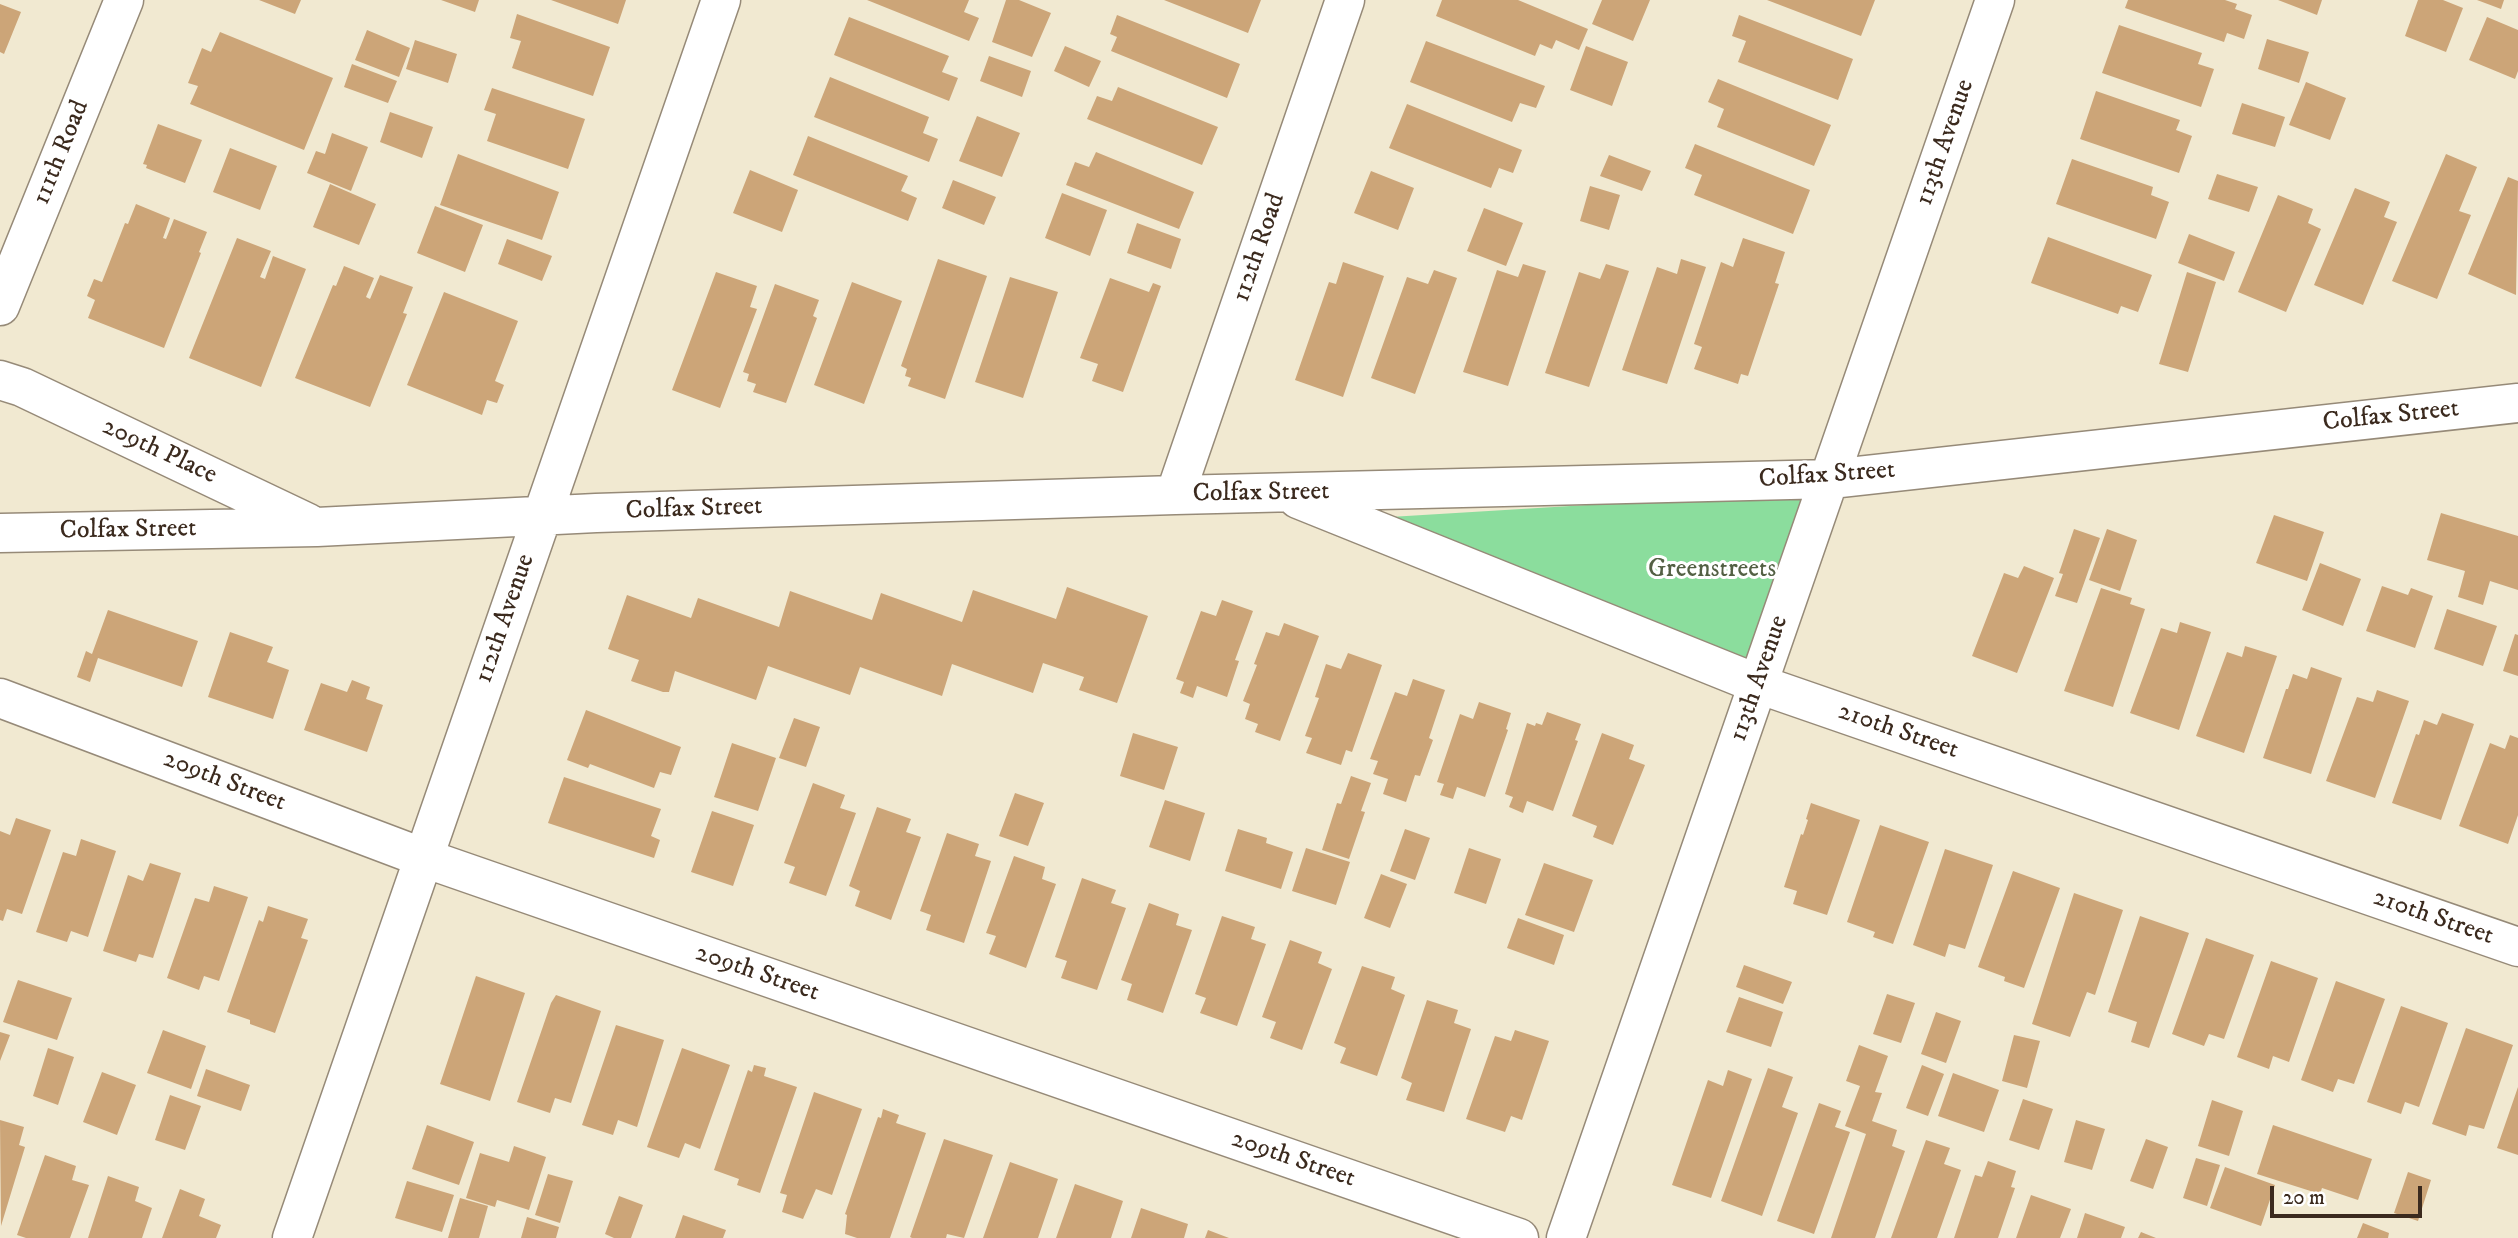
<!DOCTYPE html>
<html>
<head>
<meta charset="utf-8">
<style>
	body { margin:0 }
	#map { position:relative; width:2518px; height:1238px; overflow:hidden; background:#f1e9d1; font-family:"IM FELL DW Pica",serif }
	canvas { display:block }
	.scale { position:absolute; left:2270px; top:1186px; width:152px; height:32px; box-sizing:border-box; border:4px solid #3b2a1e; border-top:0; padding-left:9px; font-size:21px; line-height:24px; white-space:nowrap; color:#3b2a1e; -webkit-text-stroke:5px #fff; paint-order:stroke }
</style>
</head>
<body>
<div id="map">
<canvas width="2518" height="1238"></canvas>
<div class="scale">20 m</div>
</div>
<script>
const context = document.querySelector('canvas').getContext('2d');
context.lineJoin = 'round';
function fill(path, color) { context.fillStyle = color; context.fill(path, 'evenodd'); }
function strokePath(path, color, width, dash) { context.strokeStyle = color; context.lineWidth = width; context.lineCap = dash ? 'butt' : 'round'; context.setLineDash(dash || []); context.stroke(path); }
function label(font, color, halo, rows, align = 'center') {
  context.font = font + ' "IM FELL DW Pica",serif'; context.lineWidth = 6; context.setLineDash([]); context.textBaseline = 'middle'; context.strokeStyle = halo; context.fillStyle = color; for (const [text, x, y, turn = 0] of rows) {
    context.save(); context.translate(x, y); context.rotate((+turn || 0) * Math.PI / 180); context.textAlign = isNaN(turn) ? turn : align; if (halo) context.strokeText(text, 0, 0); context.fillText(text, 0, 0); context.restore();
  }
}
fill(new Path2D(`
	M1817 491 1756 668 1390 517Z`), '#8bdd9d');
fill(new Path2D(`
	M259 0H301L295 14Z
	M441 0H479L475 12Z
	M551 0H626L618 24Z
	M867 0H969L964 12 979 18 969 41Z
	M1006 0H1019L1051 13 1032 57 992 42Z
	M1164 0H1261L1248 33Z
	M1442 0H1518L1588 29 1579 50 1556 40 1552 49 1540 44 1535 56 1436 16Z
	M1602 0H1650L1633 41 1592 24Z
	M1767 0H1875L1861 36Z
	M2128 0H2225L2237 4 2235 9 2252 15 2244 39 2227 33 2224 42 2125 8Z
	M2278 0H2322L2317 15Z
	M2418 0H2443L2463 8 2446 52 2405 36Z
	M2477 0H2504L2501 9Z
	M0 4 21 12 4 54 0 52Z
	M517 14 610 47 593 96 512 68 521 41 510 38Z
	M1117 15 1240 64 1227 98 1111 51 1117 37 1110 34Z
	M1739 15 1853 59 1838 100 1738 62 1746 41 1732 36Z
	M849 17 949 56 942 72 958 78 949 101 834 55Z
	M2487 17 2518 30V71L2515 79 2469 60Z
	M2119 25 2202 53 2198 64 2214 69 2201 107 2102 73Z
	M367 30 410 48 399 77 355 60Z
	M220 32 333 78 304 150 190 104 198 86 188 83 202 48 211 52Z
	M2267 39 2309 52 2299 83 2258 69Z
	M415 40 457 54 448 83 406 69Z
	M1426 41 1545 86 1536 108 1520 103 1512 122 1410 82Z
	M1065 46 1101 61 1089 87 1054 71Z
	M1586 46 1628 62 1612 106 1570 90Z
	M989 56 1031 71 1022 97 980 81Z
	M352 64 397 81 388 103 344 87Z
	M830 77 929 117 923 133 938 139 929 162 814 117Z
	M1718 79 1831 125 1814 166 1717 127 1724 109 1708 102Z
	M2306 82 2346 98 2330 140 2289 125Z
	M1118 87 1218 127 1202 165 1087 119 1097 96 1112 101Z
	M492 88 585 119 568 169 487 141 496 114 484 110Z
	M2096 91 2180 120 2176 130 2192 136 2179 173 2080 139Z
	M2242 103 2285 117 2275 147 2232 134Z
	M1407 104 1522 150 1513 173 1499 168 1491 188 1389 148Z
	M390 112 433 127 422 158 380 142Z
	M977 116 1020 133 1002 177 959 161Z
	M158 124 202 140 185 183 146 168 147 165 143 164Z
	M332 133 368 147 351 191 307 173 316 151 325 154Z
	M808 136 908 176 901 191 917 198 908 221 793 175Z
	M1695 144 1810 190 1793 234 1694 195 1702 175 1685 168Z
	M230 148 277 166 260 210 213 192Z
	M1096 152 1194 192 1179 229 1066 185 1075 162 1089 167Z
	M458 154 559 192 542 240 440 205Z
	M2446 154 2477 167 2459 211 2471 215 2437 299 2392 281Z
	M1609 155 1651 171 1642 191 1600 176Z
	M2072 159 2153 187 2151 195 2169 202 2156 239 2056 204Z
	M750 170 798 190 782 232 733 213Z
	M1371 171 1414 188 1398 230 1354 213Z
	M2217 174 2258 187 2249 212 2208 199Z
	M2508 177 2518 181 2516 295 2468 274Z
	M953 180 996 197 984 225 942 208Z
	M330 184 376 204 359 245 313 227Z
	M1590 186 1620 195 1609 230 1580 221Z
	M2355 188 2390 202 2384 217 2397 222 2363 305 2314 285Z
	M1062 193 1107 210 1090 256 1045 238Z
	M2278 195 2313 209 2308 223 2321 229 2286 312 2238 292Z
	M136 204 170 218 163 238 166 239 174 219 207 232 199 252 201 253 164 348 88 318 95 300 87 296 94 279 102 282 125 223 128 224Z
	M435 206 483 225 465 272 417 253Z
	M1484 208 1523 223 1506 266 1467 251Z
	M1137 223 1181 239 1171 269 1127 253Z
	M2189 234 2235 252 2224 281 2178 263Z
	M2048 237 2152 275 2138 312 2121 306 2118 314 2031 283Z
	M237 238 271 251 260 277 265 279 273 256 306 269 261 387 189 358Z
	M1743 238 1785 252 1775 283 1779 284 1748 376 1741 374 1738 384 1694 369 1702 347 1694 344 1721 262 1733 267Z
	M507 239 552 256 542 281 498 264Z
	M938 259 987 276 945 399 908 386 911 378 905 376 907 369 901 366Z
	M1681 259 1706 267 1667 384 1622 370 1657 267 1677 274Z
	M1343 262 1384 276 1343 397 1295 380 1329 282 1336 284Z
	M1523 264 1546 271 1508 386 1463 372 1497 270 1518 277Z
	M1606 264 1629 271 1589 387 1545 373 1579 272 1600 279Z
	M344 266 374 278 366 297 370 299 380 275 413 287 403 313 407 314 370 407 295 378 333 285 336 286Z
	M1434 270 1457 278 1415 394 1371 378 1407 277 1428 284Z
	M716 272 757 286 750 307 757 309 720 408 672 390Z
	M2187 272 2216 282 2188 372 2159 364Z
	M1010 277 1058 292 1023 398 975 382Z
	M1110 278 1149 292 1153 283 1161 286 1123 392 1092 381 1098 364 1080 358Z
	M852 282 902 301 864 404 814 385Z
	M775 284 819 300 813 316 817 318 786 403 753 392 756 384 747 381 749 374 743 372Z
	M444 292 518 321 495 381 504 385 497 403 487 400 482 415 407 385Z
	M2441 513 2518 536V590L2490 581 2483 605 2458 597 2465 571 2427 560Z
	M2274 515 2324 532 2307 581 2256 563Z
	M2074 529 2100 538 2077 603 2055 596 2063 574 2059 573Z
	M2107 529 2137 540 2120 591 2089 580Z
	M2320 563 2361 579 2343 626 2302 610Z
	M2024 566 2054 578 2017 673 1972 656 2004 573 2018 578Z
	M2382 586 2408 595 2411 588 2433 596 2415 648 2366 631Z
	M1067 587 1148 616 1117 703 1079 690 1084 677 1043 663 1033 693 952 664 942 696 860 667 850 695 768 666 756 700 675 671 669 692H663L631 681 639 660 608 649 627 595 691 618 698 598 779 627 790 591 872 620 881 593 962 622 973 590 1056 619Z
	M2101 588 2132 598 2130 604 2145 609 2113 707 2064 691Z
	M1222 600 1253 611 1235 660 1239 661 1227 697 1197 686 1193 698 1180 693 1184 682 1176 679 1201 611 1216 616Z
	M2447 609 2497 626 2483 666 2434 649Z
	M108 610 198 641 182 687 98 658 90 682 77 677 86 651 92 654Z
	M2180 622 2211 632 2179 730 2130 713 2161 628 2177 633Z
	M1284 623 1319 636 1280 741 1255 732 1258 724 1245 719 1250 704 1243 701 1257 665 1254 664 1266 632 1279 636Z
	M230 632 273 647 267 662 289 670 273 719 208 697Z
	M2515 634 2518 635V676L2503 671Z
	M2245 646 2277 656 2244 753 2196 736 2227 652 2242 657Z
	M1348 653 1382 665 1352 752 1346 750 1341 765 1306 753 1312 738 1305 736 1319 698 1315 697 1326 664 1341 669Z
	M2311 667 2342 678 2311 774 2263 758 2286 689H2288L2293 674 2307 679Z
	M1413 679 1445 690 1429 738 1433 740 1420 776 1415 775 1406 802 1383 794 1388 779 1373 774 1378 761 1370 759 1395 692 1407 696Z
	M352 680 370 687 366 699 383 705 367 752 304 730 321 683 347 692Z
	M2377 690 2409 701 2375 798 2326 781 2357 697 2373 702Z
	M1479 702 1511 713 1506 729 1508 730 1485 797 1457 787 1453 799 1440 795 1444 784 1437 782 1460 714 1473 719Z
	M586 710 681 747 671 775 660 772 654 788 590 764 588 768 567 760Z
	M1547 712 1581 724 1575 740 1578 741 1553 811 1527 801 1523 813 1509 807 1513 797 1505 794 1527 723 1535 726 1536 723 1542 725Z
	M2442 713 2474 724 2441 820 2392 803 2416 734 2419 735 2424 720 2437 725Z
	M794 718 820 727 806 767 779 758Z
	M1133 733 1178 747 1164 790 1120 776Z
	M1602 733 1634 745 1629 759 1645 765 1613 845 1593 837 1597 826 1572 816Z
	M2510 735 2518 738V815L2508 844 2459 826 2490 743 2505 749Z
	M732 743 776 758 758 811 714 797Z
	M1351 776 1371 783 1361 811 1365 812 1349 859 1322 850 1337 803 1341 804Z
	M564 777 661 809 651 836 660 840 654 858 548 823Z
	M813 783 845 795 840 808 856 813 826 896 789 883 795 867 784 863Z
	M1015 793 1044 803 1028 846 999 836Z
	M1165 800 1205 813 1190 861 1149 847Z
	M1811 803 1860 820 1827 915 1793 904 1797 891 1784 887 1801 834 1803 835 1808 820 1806 819Z
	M877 807 911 819 906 832 921 837 891 920 855 906 860 891 849 886Z
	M712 811 754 825 733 886 691 872Z
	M16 818 51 830 22 914 7 909 3 921 0 920V831L10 835Z
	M1880 825 1929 842 1893 944 1873 937 1875 932 1847 922Z
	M1238 829 1267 838 1266 843 1293 852 1281 889 1225 871Z
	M1405 829 1430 838 1415 880 1390 871Z
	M947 833 979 844 975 856 991 861 964 943 926 930 931 915 920 911Z
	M81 839 116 851 88 937 71 931 67 942 36 932 63 852 76 856Z
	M1306 848 1350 862 1336 905 1292 891Z
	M1469 848 1501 859 1486 904 1454 893Z
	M1945 849 1993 865 1965 949 1949 944 1945 957 1913 945Z
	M1014 856 1045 867 1042 879 1056 884 1026 968 989 954 996 936 986 933Z
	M150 863 181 873 153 958 139 954 136 962 103 951 128 875 143 881Z
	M1544 863 1593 880 1574 932 1525 915Z
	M2013 871 2060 888 2024 988 2004 981 2005 977 1978 967Z
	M1381 874 1407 884 1390 928 1364 918Z
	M1082 878 1116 890 1111 903 1126 908 1097 990 1061 978 1067 961 1055 957Z
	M214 886 248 897 219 981 204 976 199 990 167 978 195 898 209 902Z
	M2074 893 2123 910 2095 995 2087 992 2070 1037 2032 1024Z
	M1149 903 1179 914 1176 925 1192 930 1163 1013 1127 1000 1132 984 1121 980Z
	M268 906 308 919 301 938 308 940 275 1033 250 1024V1020L227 1012 259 920 263 922Z
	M1222 916 1255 927 1251 939 1266 944 1237 1026 1200 1013 1206 998 1195 994Z
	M2140 916 2189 933 2149 1048 2131 1042 2137 1022 2108 1012Z
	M1518 918 1564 935 1554 965 1507 948Z
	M2206 938 2254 955 2224 1039 2209 1034 2204 1046 2172 1034Z
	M1290 940 1322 952 1318 963 1332 969 1302 1050 1270 1038 1276 1022 1262 1017Z
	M2271 961 2318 978 2289 1062 2273 1056 2269 1069 2237 1057Z
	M1744 965 1792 982 1783 1004 1736 987Z
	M1362 966 1395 977 1391 989 1405 995 1377 1076 1340 1063 1346 1048 1334 1043Z
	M476 976 525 993 490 1101 440 1084Z
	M18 980 72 998 57 1040 3 1022Z
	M2336 981 2385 999 2354 1084 2338 1079 2333 1092 2301 1080Z
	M1887 994 1915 1003 1901 1043 1873 1034Z
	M556 995 601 1011 571 1103 555 1098 550 1113 517 1102 551 1003Z
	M1739 997 1783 1012 1771 1047 1726 1032Z
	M1427 1000 1458 1010 1454 1023 1471 1029 1444 1112 1406 1100 1412 1083 1401 1078Z
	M2401 1006 2448 1023 2419 1107 2405 1102 2401 1114 2367 1102Z
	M1936 1012 1961 1021 1946 1063 1921 1054Z
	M616 1025 664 1040 637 1127 618 1120 613 1135 582 1125Z
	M2466 1028 2513 1045 2484 1129 2469 1125 2466 1136 2432 1124Z
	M163 1030 206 1046 191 1089 147 1073Z
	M1515 1030 1549 1041 1522 1120 1511 1116 1505 1132 1466 1119 1495 1036 1511 1041Z
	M0 1032 10 1035 0 1061Z
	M2014 1035 2040 1041 2027 1088 2002 1081Z
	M1859 1045 1888 1056 1875 1092 1882 1093 1872 1121 1897 1130 1892 1146 1905 1151 1875 1238H1831L1866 1134 1845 1126 1860 1086 1846 1081Z
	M48 1048 74 1057 58 1105 33 1096Z
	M682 1048 730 1065 700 1149 685 1143 679 1158 647 1147Z
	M754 1065 766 1068 764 1076 797 1087 760 1193 737 1185 739 1179 714 1170 748 1070 752 1072Z
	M1922 1065 1944 1074 1928 1116 1906 1108Z
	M1768 1068 1793 1077 1782 1107 1798 1113 1762 1216 1721 1201Z
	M206 1069 250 1085 241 1111 197 1096Z
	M1728 1070 1752 1079 1711 1198 1672 1185 1708 1080 1723 1086Z
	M102 1072 136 1085 117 1135 83 1122Z
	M1953 1073 1999 1090 1984 1132 1938 1116Z
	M2518 1087V1155L2497 1148Z
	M814 1092 862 1109 832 1195 816 1189 803 1219 782 1212 787 1195 780 1193Z
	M170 1095 201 1106 185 1150 155 1140Z
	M2023 1099 2053 1109 2039 1150 2009 1140Z
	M2212 1100 2243 1111 2229 1156 2198 1146Z
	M1819 1103 1841 1111 1835 1127 1850 1132 1814 1234 1777 1221Z
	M883 1109 899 1115 896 1123 926 1133 890 1238H857L845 1234 847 1215 845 1214 878 1117 881 1118Z
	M0 1120 24 1127 19 1145 25 1147 1 1226Z
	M2076 1120 2105 1129 2092 1170 2064 1162Z
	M427 1125 474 1142 459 1185 412 1169Z
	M2273 1125 2372 1159 2358 1200 2322 1188 2320 1194 2257 1174Z
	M944 1139 993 1155 964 1238 947 1234 946 1238H912L910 1237Z
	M2146 1139 2168 1147 2153 1189 2130 1181Z
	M1926 1140 1950 1148 1944 1164 1961 1170 1937 1238H1891Z
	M514 1146 546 1157 529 1210 497 1200 495 1207 466 1198 480 1153 509 1162Z
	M45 1155 76 1166 72 1180 89 1185 70 1238H26L17 1235Z
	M2196 1158 2220 1165 2207 1206 2183 1198Z
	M1988 1161 2016 1171 2011 1187 2015 1188 1998 1238H1954L1975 1175 1982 1177Z
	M1010 1162 1058 1179 1038 1238H983Z
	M2225 1167 2275 1185 2261 1226 2210 1208Z
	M2408 1172 2431 1180 2418 1221 2394 1213Z
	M548 1174 573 1181 560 1223 535 1215Z
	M108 1176 139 1187 135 1201 152 1208 142 1238H88Z
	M407 1181 454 1195 442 1232 395 1218Z
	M1075 1184 1123 1201 1111 1238H1056Z
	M180 1189 205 1199 199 1216 221 1225 216 1238H162Z
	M2031 1195 2071 1209 2060 1238H2016Z
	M619 1196 643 1205 631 1238H614L605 1234Z
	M460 1198 488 1206 479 1238H448Z
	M1141 1208 1188 1224 1184 1238H1131Z
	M2085 1213 2125 1227 2121 1238H2077Z
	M683 1215 726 1230 723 1238H675Z
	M527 1217 559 1227 556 1238H521Z
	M2363 1223 2389 1233 2388 1238H2357Z
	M1208 1230 1229 1238H1205Z
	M2141 1232 2156 1238H2138Z`), '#cca578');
const minor = new Path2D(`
	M0 306 124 0
	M0 380 22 387 308 523
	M1175 495 1345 0
	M1298 499 1758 684 2518 947
	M0 533 317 527 596 513 1175 495 1831 479 2518 403
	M0 698 424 858 1519 1238
	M292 1238 721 0
	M1566 1238 1995 0`);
strokePath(minor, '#968a78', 41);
strokePath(minor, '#fff', 38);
label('26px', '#3b2a1e', '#fff', [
	["113th Avenue",1946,143,-71],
	["111th Road",62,153,-68],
	["112th Road",1260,248,-71],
	["Colfax Street",2391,417,-6],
	["209th Place",159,452,25],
	["Colfax Street",1827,476,-4],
	["Colfax Street",1261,494,-1],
	["Colfax Street",694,510,-2],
	["Colfax Street",128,531,-1],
	["112th Avenue",506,619,-71],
	["113th Avenue",1760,679,-71],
	["210th Street",1898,732,19],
	["209th Street",224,782,21],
	["210th Street",2433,918,19],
	["209th Street",757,974,19],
	["209th Street",1293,1160,19]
]);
label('26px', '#536044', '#fff', [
	["Greenstreets",1712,571]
]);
</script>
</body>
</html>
